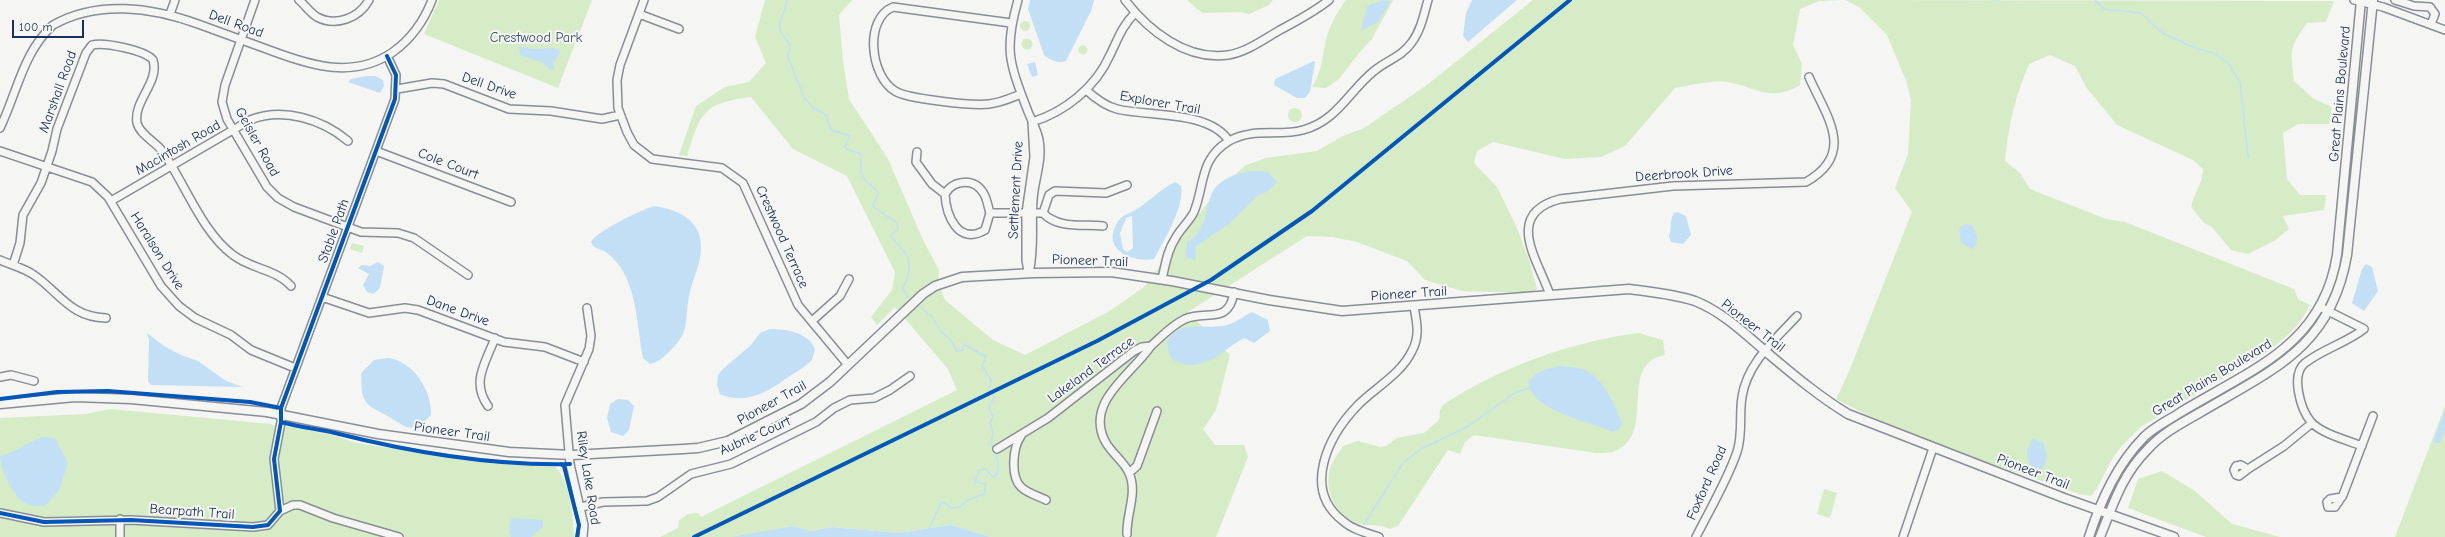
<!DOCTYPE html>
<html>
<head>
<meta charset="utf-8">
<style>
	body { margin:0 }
	#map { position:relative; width:2445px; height:537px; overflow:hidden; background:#f5f5f3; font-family:"Comic Neue",sans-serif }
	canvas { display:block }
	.scale { position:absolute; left:12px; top:20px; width:72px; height:18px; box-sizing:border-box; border:2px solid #1b2f5e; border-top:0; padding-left:5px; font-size:12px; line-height:14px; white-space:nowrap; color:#1b2f5e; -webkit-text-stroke:3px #f6f6f2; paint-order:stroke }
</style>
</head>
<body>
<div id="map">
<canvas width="2445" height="537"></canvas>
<div class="scale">100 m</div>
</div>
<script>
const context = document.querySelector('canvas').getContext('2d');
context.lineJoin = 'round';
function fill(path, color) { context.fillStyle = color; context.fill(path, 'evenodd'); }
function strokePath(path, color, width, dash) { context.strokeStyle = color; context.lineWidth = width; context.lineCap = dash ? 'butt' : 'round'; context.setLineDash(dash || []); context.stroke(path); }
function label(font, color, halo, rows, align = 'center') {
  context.font = font + ' "Comic Neue",sans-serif'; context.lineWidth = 4; context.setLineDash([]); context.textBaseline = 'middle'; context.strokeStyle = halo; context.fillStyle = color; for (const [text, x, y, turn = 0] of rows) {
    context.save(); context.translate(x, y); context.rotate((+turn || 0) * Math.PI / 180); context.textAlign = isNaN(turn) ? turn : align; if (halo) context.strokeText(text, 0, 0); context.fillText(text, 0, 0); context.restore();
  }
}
fill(new Path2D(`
	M439 0H592L558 88 424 34Z
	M765 0H852L839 15 843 61 849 99 888 159 923 240 939 270 938 283 945 300 993 340 1025 355 1108 312 1144 287 1218 189 1246 165 1266 158 1317 151 1343 136 1364 128 1427 85 1533 0H1843L1819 1 1800 9 1793 45 1802 64 1800 85C1769 103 1757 87 1727 82 1710 80 1692 85 1675 88L1625 146 1601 157 1565 159 1493 142 1477 151 1474 163 1497 187 1517 228 1529 260 1537 289 1530 293 1462 291 1425 280 1407 261 1357 242 1332 237 1307 236 1188 312 1230 355 1216 410 1203 429 1215 445H1244L1248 457 1216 537H991L951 525 898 533 832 527 811 531 793 526 742 537H660L678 528 679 520 688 514 698 513 701 517 957 390 948 369 895 307 877 325 871 317 892 290 895 272 847 176 793 149 751 97C703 103 701 112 687 156L679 155 696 106 725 87 749 82 766 63 755 37Z
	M1187 0H1273L1269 5 1249 14 1240 12 1202 13Z
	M1346 0H1393L1372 39 1359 53 1339 79 1326 88 1312 87C1323 71 1322 54 1327 36 1331 23 1338 11 1346 0Z
	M1845 0 2334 1 2326 22 2307 23C2288 49 2291 51 2294 81L2314 99 2332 107 2329 124H2298L2283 133 2287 179 2300 195H2326L2324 210 2283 216 2289 229 2274 241 2248 254 2231 250 2212 227 2204 223 2191 207C2194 193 2203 183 2203 169L2193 160 2117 125 2086 87 2075 66 2050 55 2029 64C2015 97 2008 126 2005 161L2020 173 2030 189 2106 219 2125 222 2294 289 2298 299 2310 305C2300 326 2283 341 2264 354L2142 426C2130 437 2119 448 2111 461 2104 472 2100 487 2091 496L2079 494C1998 465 1912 440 1836 399L1848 374 1912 212 1895 188 1908 154 1911 101 1907 83 1887 35 1859 7Z
	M1020 26a5 5 0 1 1 10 0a5 5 0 1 1-10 0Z
	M1021.5 44a5.5 5.5 0 1 1 11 0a5.5 5.5 0 1 1-11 0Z
	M1078.5 50a4.5 4.5 0 1 1 9 0a4.5 4.5 0 1 1-9 0Z
	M1288 115a7 7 0 1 1 14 0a7 7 0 1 1-14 0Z
	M352 243 364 246 362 253 350 249Z
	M1638 333 1663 340 1665 355C1616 364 1658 434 1615 451 1610 453 1602 453 1596 453L1474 435 1465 442 1460 454 1448 450 1398 526 1390 529C1377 523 1371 527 1360 524 1339 518 1325 495 1329 474 1330 464 1337 455 1343 446L1358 441 1380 447 1386 446 1397 438 1424 433 1439 420 1440 410 1443 405C1500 367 1571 342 1638 333Z
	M2445 406V537H2395Z
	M110 409 271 424 280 428 292 427 332 435 357 443 455 458 555 467C569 478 574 519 574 537H0V418L86 414Z
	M2162 471 2195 491 2232 524 2280 537H2206L2128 508 2138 479Z
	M1824 489 1837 493 1830 518 1817 514Z`), '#d5ecc6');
fill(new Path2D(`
	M1030 0H1094L1091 11 1066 61C1058 64 1050 60 1044 55L1028 9Z
	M1386 0 1390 2 1378 22 1361 31 1367 7 1371 4Z
	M1472 0H1517L1468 42 1463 36 1466 13Z
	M519 46 532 49 553 48 561 51 553 64 554 69 550 70 544 63 520 55Z
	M1314 61 1315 62 1310 92 1305 98H1297L1274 85 1275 79Z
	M1035 62 1038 75 1032 77 1027 64Z
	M366 76H375L383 80 384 86 380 93 348 82 351 79Z
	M1253 171 1268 172 1277 182 1267 192 1258 195 1229 224 1196 246 1195 260 1186 258 1187 243C1223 219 1188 180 1253 171Z
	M1175 182 1181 186C1185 206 1164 241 1154 259 1130 263 1099 248 1119 220 1124 214 1131 213 1137 209 1150 201 1162 188 1175 182ZM1132 216 1133 248 1127 252 1123 249 1120 233 1126 218Z
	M654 206C677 209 702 220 701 248 701 263 693 278 690 292 683 320 693 328 670 351 664 357 659 362 650 364L643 358C636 323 638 277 607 253 603 250 597 249 593 246L591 242C595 232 641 210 654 206Z
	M1677 212 1686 216 1691 235 1683 244 1671 242 1669 236C1672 228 1669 221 1674 213Z
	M1966 224 1972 225 1977 237 1976 246 1971 249 1961 243 1959 228Z
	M378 262 384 266 380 288 373 294 367 292 363 285 369 274 358 268 362 265 370 266Z
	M2366 264 2372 267 2378 291 2364 311 2352 303 2362 269Z
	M1252 312 1268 320 1270 331 1254 343 1244 338C1223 349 1210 369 1184 364 1170 361 1169 356 1167 342 1181 317 1207 332 1230 324 1236 322 1246 315 1252 312Z
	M770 329C786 329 808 332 815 349L812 360C804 368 794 373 784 380 766 393 743 405 720 394L717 385 718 375 723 369 751 345 760 333Z
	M147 333 164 346 181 355 198 361 226 381 243 387 151 385 148 381 149 340Z
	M388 358C413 361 432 390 431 415 410 438 405 425 384 414 377 410 369 408 365 400 360 392 362 382 361 373L374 360Z
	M1560 366C1567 367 1578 367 1585 370 1602 377 1616 406 1622 423L1619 429 1613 432C1589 421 1536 413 1528 384 1532 372 1549 368 1560 366Z
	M618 399 628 400 634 406 629 430 623 436 611 432 607 418 610 404Z
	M2445 410V429L2440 443H2435L2434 439Z
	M42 437 55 438 68 463 59 490 45 506C40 506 31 507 27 504 14 499 0 469 0 456 15 452 27 443 42 437Z
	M2033 438 2043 443C2047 452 2049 465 2040 470L2029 464 2027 450Z
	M511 518 543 520V527L531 537H511L509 533Z
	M951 525 991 537H732L793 526 811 531 832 527 898 533Z`), '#c3dff6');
strokePath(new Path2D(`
	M787 0C787 11 777 20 780 30 782 36 788 40 790 46L788 57 804 97 812 107 826 115 831 130 850 136 845 146 846 149 861 154V172L866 181 879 193 873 205 874 207 897 223 898 229 891 235C893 241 899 245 903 250 913 261 910 276 902 288L908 297
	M1993 0H1999
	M2095 0 2104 9 2141 13 2162 33 2198 49 2214 53 2228 63 2240 82 2248 157
	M1200 1V0
	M920 307 933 318 941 332 950 339 957 351 963 350 964 344 986 357 982 366 991 380 989 389 994 397 989 407 993 417 990 423 993 432 991 444 998 460V474L993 477 985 469 979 470 975 482 986 484 984 494 968 500 960 507 951 508 944 502 941 503 929 529
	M1364 524 1403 463 1421 449 1467 427 1516 392 1530 388`), '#c3dff6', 1.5);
const minor = new Path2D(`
	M255 0 225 85 222 102 227 119 267 187 278 198 294 207 361 232 398 233 414 238 468 275
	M299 0C305 5 310 13 317 17 336 27 359 18 369 0
	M644 0 620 65 617 80 618 108 627 132 634 145 652 159 722 168 743 183 798 305 848 365
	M1018 0C1004 49 1009 62 1027 109 1031 120 1037 129 1039 140 1043 161 1034 180 1033 200 1031 225 1035 249 1029 273
	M1125 0C1148 30 1186 61 1228 55 1247 52 1264 39 1280 30 1297 21 1314 12 1329 0
	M2354 0 2383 7 2445 30
	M2395 0 2414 6 2430 7 2435 14 2431 24
	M170 14 175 0
	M639 14 679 29
	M1011 23 893 7C864 19 870 76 895 91 907 99 974 106 989 104 1000 103 1011 98 1021 94
	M397 89 432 83 444 84 509 109 551 111 602 119 620 115
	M1086 90C1095 98 1105 106 1117 109 1149 117 1209 110 1229 141
	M1032 122C1065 112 1096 87 1110 55 1118 39 1122 26 1135 13
	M0 128C17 93 23 52 53 25 97 0 151 7 198 24 223 33 247 42 272 51 312 66 354 79 393 52 411 39 424 21 432 0
	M0 151 92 182 108 197 161 286 179 306 195 318 231 335 251 350 295 368
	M376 151 511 202
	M917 152 916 162 932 184 945 194
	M111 201 250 120C283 107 322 119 348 141
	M990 213C988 207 987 199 984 194 975 178 954 179 945 194 946 215 958 246 985 230L990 213H1043
	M1103 226C1083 224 1058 229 1043 213L1049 195 1055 191 1106 193 1127 185
	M0 260C11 265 24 268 34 275 60 293 70 317 106 318
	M13 265 20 243 23 215 41 183 52 151 57 129 86 53 92 45C104 42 145 50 153 60 160 82 133 101 137 123 140 135 156 142 163 152 185 184 202 232 233 255 251 269 276 269 291 286
	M1028 271 1026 260V213L1034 157 1032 122
	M1162 279C1165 266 1167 251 1175 239 1180 229 1189 222 1194 212 1205 185 1199 159 1229 141 1254 127 1278 137 1303 130 1337 121 1349 91 1374 71 1387 60 1402 57 1412 42 1421 30 1424 14 1428 0
	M1550 295C1538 260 1503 214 1560 199L1673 186 1806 182C1857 153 1826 116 1809 77
	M322 297 369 313 405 308 418 310 504 342 545 347 584 362
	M2320 307 2364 329C2346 343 2323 349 2305 363 2290 375 2301 410 2311 422 2322 434 2347 440 2362 446
	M812 321 840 296 849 279
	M0 377 11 375 34 381
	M488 406C471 382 485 364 495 338
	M1021 436C1013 447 1010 476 1021 487 1027 493 1038 496 1046 500
	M997 449 1048 418 1134 351 1142 347 1151 346C1162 336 1172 325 1185 319 1207 310 1229 325 1234 292
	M2241 465 2248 469 2239 476 2236 475 2234 470 2236 466Z
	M2248 469 2284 446 2312 423
	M1129 473 1137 466 1157 411
	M2342 497 2330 499 2327 502 2328 507H2335L2343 495 2373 416
	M581 507 603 502 647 501 658 497 691 474 731 464 816 422 834 408 850 400 874 398 890 390 910 376
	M280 511 293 505H300L333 518 399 537
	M0 513 44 522 131 520 253 527 268 525 280 511 274 459 281 422V408L395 99 396 75 387 56
	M120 519V537
	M1127 534C1126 514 1138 493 1129 473 1124 461 1111 453 1105 441 1085 402 1131 375 1151 346
	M583 537 584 525 570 464 565 405 589 349 591 336 587 308
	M1379 537C1367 533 1353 530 1343 521 1301 489 1329 435 1358 405 1376 387 1401 374 1412 351 1420 336 1417 323 1414 307
	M1696 537C1710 509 1727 481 1737 452 1743 434 1739 415 1742 397 1747 363 1775 340 1797 316
	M1903 537 1933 448`);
const major = new Path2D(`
	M0 404 75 397 131 399 267 412 378 434 509 452 572 455 683 449 698 448 728 441 801 404 830 382 923 294 935 286 962 277 1034 273 1111 272 1172 281 1269 300 1342 311 1629 289C1651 292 1674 294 1695 301 1725 313 1747 336 1771 356 1796 377 1820 397 1848 414L2064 498 2174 537
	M2089 537C2101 500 2117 464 2145 436 2156 426 2169 420 2181 412 2250 370 2323 346 2337 255L2361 0
	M2100 537C2113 505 2122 475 2147 450 2162 433 2182 423 2201 412 2274 369 2331 347 2347 255L2373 0`);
strokePath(minor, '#898d95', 10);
strokePath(major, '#898d95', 11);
strokePath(minor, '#f5f5f3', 7);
strokePath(major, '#f5f5f3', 8);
strokePath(new Path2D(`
	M0 399 57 392 108 391 250 402 281 408
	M281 422C299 427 317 429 335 433 410 452 492 466 570 464
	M561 464 564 466 579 525 577 537
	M0 513 44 522 131 520 253 527 268 525 280 511 274 459 281 422V408L395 99 396 75 387 56
	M694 537 1097 341 1211 280 1312 211 1570 0`), '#0057b8', 4);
label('14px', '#1b2f5e', '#f6f6f2', [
	["Dell Road",236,24,20],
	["Dell Drive",489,86,19],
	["Marshall Road",58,92,-70],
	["Great Plains Boulevard",2340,94,-85],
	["Explorer Trail",1160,103,10],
	["Geisler Road",257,142,61],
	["Macintosh Road",178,148,-30],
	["Cole Court",448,164,21],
	["Deerbrook Drive",1684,174,-4],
	["Settlement Drive",1016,190,-87],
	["Stable Path",334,231,-70],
	["Crestwood Terrace",782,237,66],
	["Haralson Drive",157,251,58],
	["Pioneer Trail",1090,261,2],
	["Pioneer Trail",1409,294,-4],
	["Dane Drive",458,311,20],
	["Pioneer Trail",1753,326,38],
	["Lakeland Terrace",1091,370,-36],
	["Great Plains Boulevard",2212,378,-31],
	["Pioneer Trail",772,403,-29],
	["Pioneer Trail",452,432,8],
	["Aubrie Court",755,436,-24],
	["Pioneer Trail",2033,472,21],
	["Riley Lake Road",588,478,81],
	["Foxford Road",1707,483,-66],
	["Bearpath Trail",192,512,4]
]);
label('14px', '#3b536b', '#f6f6f2', [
	["Crestwood Park",536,38]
]);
</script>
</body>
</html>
